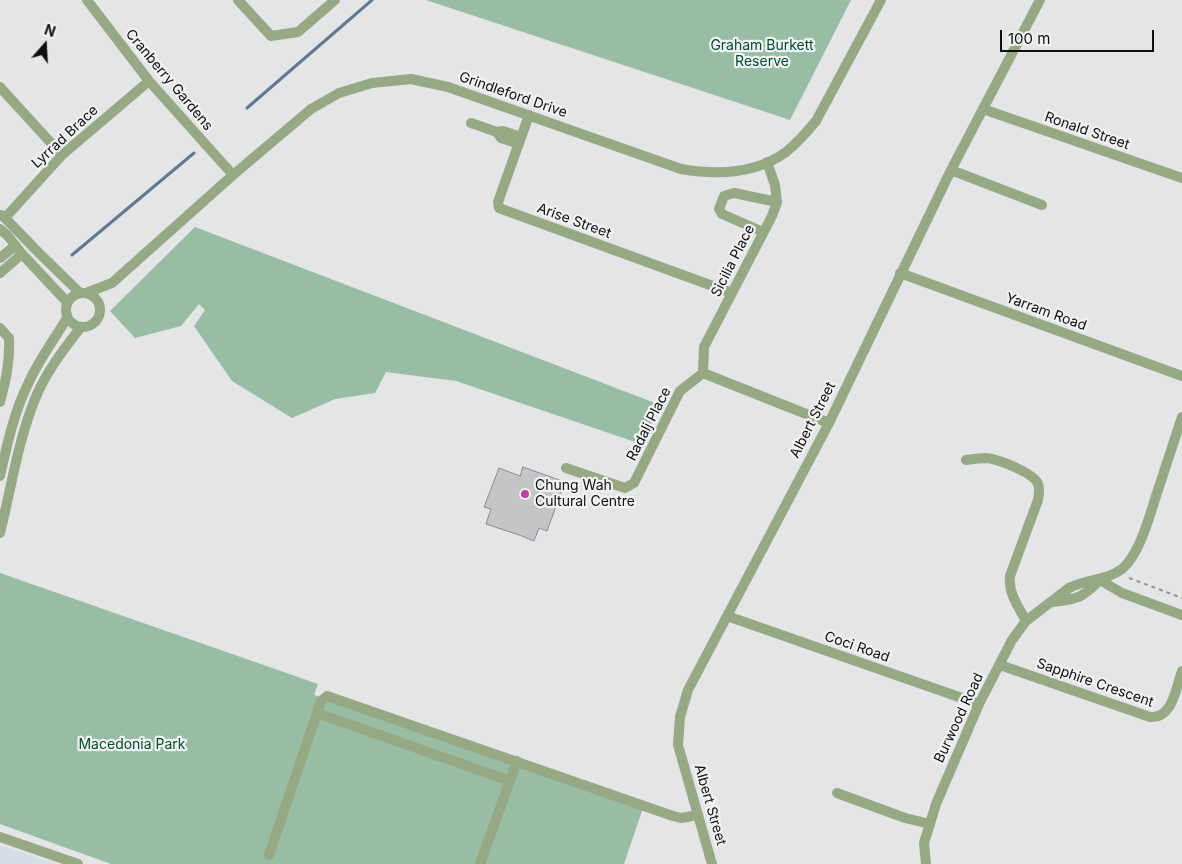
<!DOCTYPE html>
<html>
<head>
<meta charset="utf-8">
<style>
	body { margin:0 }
	#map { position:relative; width:1182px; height:864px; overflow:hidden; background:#e3e5e7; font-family:Inter,sans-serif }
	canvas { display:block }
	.north { position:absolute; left:20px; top:20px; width:50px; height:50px; -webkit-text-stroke:4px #f1f2f4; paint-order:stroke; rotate:19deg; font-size:14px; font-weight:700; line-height:20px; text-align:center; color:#0d0e0f }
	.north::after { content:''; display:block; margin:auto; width:18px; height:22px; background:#0d0e0f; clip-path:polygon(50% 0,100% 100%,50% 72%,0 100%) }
	.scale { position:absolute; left:1000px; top:30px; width:154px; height:22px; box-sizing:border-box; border:2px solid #0d0e0f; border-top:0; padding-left:6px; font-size:15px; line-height:18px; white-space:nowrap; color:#0d0e0f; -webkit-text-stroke:4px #f1f2f4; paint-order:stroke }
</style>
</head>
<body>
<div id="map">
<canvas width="1182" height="864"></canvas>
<div class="north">N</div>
<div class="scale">100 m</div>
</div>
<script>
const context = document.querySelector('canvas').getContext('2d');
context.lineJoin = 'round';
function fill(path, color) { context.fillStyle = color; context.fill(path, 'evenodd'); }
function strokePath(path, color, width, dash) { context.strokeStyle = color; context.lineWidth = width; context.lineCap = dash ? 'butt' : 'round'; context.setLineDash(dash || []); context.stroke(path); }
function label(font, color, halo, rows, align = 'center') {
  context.font = font + ' Inter,sans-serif'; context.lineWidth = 4.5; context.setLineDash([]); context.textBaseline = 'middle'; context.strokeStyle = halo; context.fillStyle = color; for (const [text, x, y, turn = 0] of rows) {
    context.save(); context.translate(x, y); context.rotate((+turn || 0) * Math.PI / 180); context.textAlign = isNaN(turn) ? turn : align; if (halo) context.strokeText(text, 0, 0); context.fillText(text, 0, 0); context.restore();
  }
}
fill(new Path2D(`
	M0 845 55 864H0Z`), '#d6dce5');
fill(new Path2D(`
	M426 0H851L790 120Z
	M195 227 663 406 638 443 456 381 386 372 375 393 335 399 292 418 232 381 194 326 205 310 199 304 181 326 135 338 110 311Z
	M0 573 318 684 314 695 643 808 624 864H111L0 824Z`), '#98bda4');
strokePath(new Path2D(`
	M247 108 372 0
	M72 255 194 153`), '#627890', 3);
const building = new Path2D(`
	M523 467 565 482 547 531 539 528 534 541 519 535 486 524 491 509 484 507 499 468 520 476Z`);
fill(building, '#c3c5c7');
strokePath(building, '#8b8c8f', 1);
strokePath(new Path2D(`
	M1129 578 1182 598`), '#939496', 2, [4, 4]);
strokePath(new Path2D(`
	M87 0 149 81 233 175
	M238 0 271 36 298 32 335 0
	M0 87 62 155
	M983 109 1182 178
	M529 115 498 202 499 208 732 293
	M471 123 497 132 503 131 521 137
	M497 132 501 138 519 144
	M951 170 1042 205
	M1 215 5 218 38 252 80 293
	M5 218 62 155 149 81
	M0 229 8 236 22 254 67 302
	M763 232 722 214 719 209 724 196 734 193 777 202
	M0 258 15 246
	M0 273 22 254
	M900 273 1182 376
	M66 310a17 17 0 1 1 34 0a17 17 0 1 1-34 0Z
	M86 293 112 283 233 175 311 109 339 93 372 83 411 79 448 87 681 169C716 175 756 174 786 152 797 143 807 132 816 121L881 0
	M0 328 9 338C10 361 6 380 0 402
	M703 373 704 347 772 216 777 202 775 185 767 162
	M703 373 829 423
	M966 460C973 459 980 458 986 458 998 459 1034 473 1038 484 1040 489 1039 494 1038 500L1010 576C1008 593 1018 606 1026 621
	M566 468 625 488 634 483 680 391 703 373
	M0 476C7 445 14 412 28 384 38 361 54 340 67 318
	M0 533C11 489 18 441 35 399 46 372 63 350 81 327
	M1100 580 1122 593 1182 615
	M1053 602C1078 599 1082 598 1100 580
	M727 616 979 704
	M1000 665 1150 717C1173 719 1176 687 1182 671
	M317 713 510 781
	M837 793 905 818 930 824
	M0 837 78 864
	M269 855 321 701 327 696 673 816 681 818 698 815
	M480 864 517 761
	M712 864 678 745 680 717 688 690 829 423 951 170 1040 0
	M926 864 924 843 936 804 979 704 1012 640 1026 621 1069 588C1086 579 1106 581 1122 569 1141 553 1150 513 1158 490 1166 466 1174 442 1182 417`), '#96a884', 10);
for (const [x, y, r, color] of [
	[525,494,5,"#ba459c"]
]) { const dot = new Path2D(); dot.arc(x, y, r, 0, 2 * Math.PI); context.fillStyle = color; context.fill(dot); strokePath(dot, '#f1f2f4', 2); }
label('14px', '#004d2a', '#f1f2f4', [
	["Graham Burkett",762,46],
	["Reserve",762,62],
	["Macedonia Park",132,745]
]);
label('14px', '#0d0e0f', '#f1f2f4', [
	["Cranberry Gardens",169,80,50],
	["Grindleford Drive",513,95,19],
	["Ronald Street",1087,131,19],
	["Lyrrad Brace",65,137,-43],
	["Arise Street",574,221,20],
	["Sicilia Place",733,261,-63],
	["Yarram Road",1046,312,20],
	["Albert Street",813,420,-63],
	["Radalj Place",649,424,-63],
	["Coci Road",857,647,19],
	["Sapphire Crescent",1095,683,19],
	["Burwood Road",959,718,-65],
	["Albert Street",710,805,74]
]);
label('14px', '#0d0e0f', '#f1f2f4', [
	["Chung Wah",535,486],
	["Cultural Centre",535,502]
], 'left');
</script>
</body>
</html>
